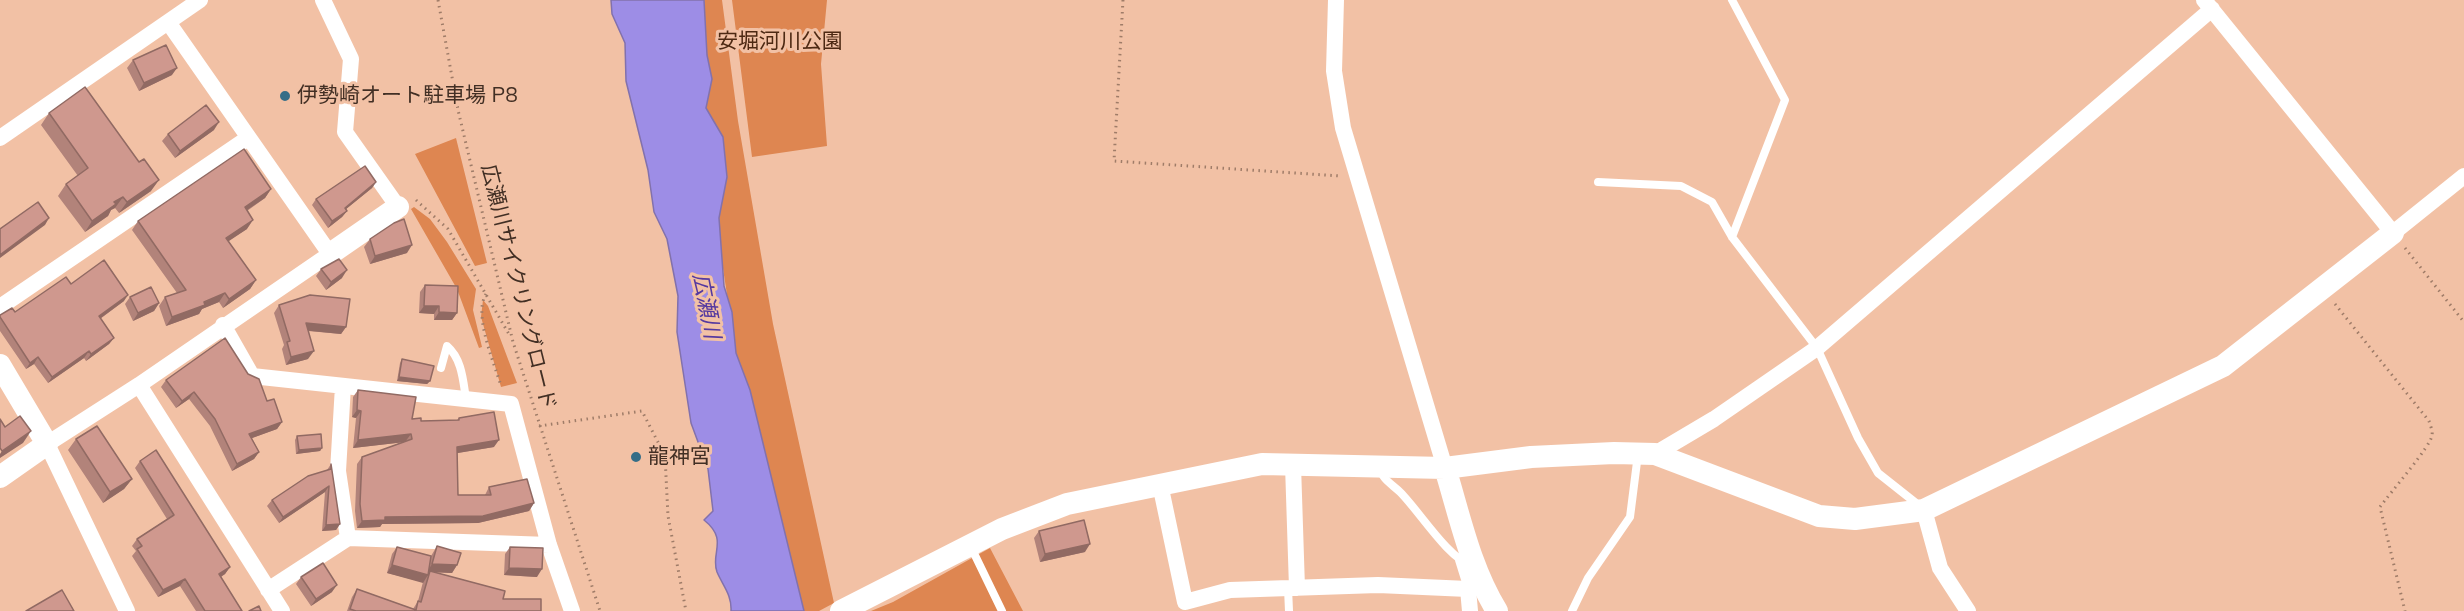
<!DOCTYPE html>
<html>
<head>
<meta charset="utf-8">
<style>
	body { margin:0 }
	canvas { display:block; background:#f2c1a5 }
</style>
</head>
<body>
<canvas width="2464" height="611"></canvas>
<script>
const context = document.querySelector('canvas').getContext('2d');
context.lineJoin = 'round';
function fill(path, color) { context.fillStyle = color; context.fill(path, 'evenodd'); }
function strokePath(path, color, width, dash) { context.strokeStyle = color; context.lineWidth = width; context.lineCap = dash ? 'butt' : 'round'; context.setLineDash(dash || []); context.stroke(path); }
function label(font, color, halo, rows, align = 'center') {
  context.font = font + ' Mulish,"Noto Sans JP",sans-serif'; context.lineWidth = 6; context.setLineDash([]); context.textBaseline = 'middle'; context.strokeStyle = halo; context.fillStyle = color; for (const [text, x, y, turn = 0] of rows) {
    context.save(); context.translate(x, y); context.rotate((+turn || 0) * Math.PI / 180); context.textAlign = isNaN(turn) ? turn : align; if (halo) context.strokeText(text, 0, 0); context.fillText(text, 0, 0); context.restore();
  }
}
fill(new Path2D(`
	M704 0H722L738 121 773 324 834 603 819 611H804L750 390 736 353 720 249 719 218 727 177 723 138 706 108 712 79 707 55Z
	M732 0H827L821 64 827 146 752 157Z
	M456 138 487 263 475 266 415 154Z
	M414 207 430 219 447 242 476 289 473 310 482 347 479 348 457 289 411 209Z
	M483 300 488 306 517 383 501 387 481 317Z
	M990 548 1023 611H871L893 602Z`), '#de8651');
const water = new Path2D(`
	M611 0H704L707 55 712 79 706 108 723 137 727 177 719 218 724 286 732 312 736 353 750 390 804 611H731C732 595 723 586 717 572 710 553 729 540 704 520L713 511 708 469 691 423 677 332 678 296 667 239 654 212 648 170 626 81 625 43 612 14Z`);
fill(water, '#9d8de6');
strokePath(water, '#8271ac', 1.5);
strokePath(new Path2D(`
	M438 0 458 110 513 342 600 611
	M1123 0 1114 161 1340 176
	M416 200 448 229 510 336
	M2405 248 2464 322
	M486 294C473 315 494 362 501 386
	M2335 304 2429 421C2430 425 2433 431 2432 435 2432 445 2389 494 2380 507L2405 611
	M539 426 642 411 665 456 668 516 686 611`), '#9f7c68', 3, [1.5, 4.5]);
strokePath(new Path2D(`
	M1732 0 1785 100 1732 237
	M1598 182 1681 186 1712 202 1732 237 1817 348 1858 438 1878 473 1921 507
	M441 368 447 346C462 359 463 380 466 399
	M1381 468C1381 479 1392 484 1400 492 1420 512 1447 557 1472 566
	M970 545 1002 611
	M1459 560 1468 589
	M1288 588 1289 611
	M1572 611 1588 578 1630 517 1638 454`), '#fff', 8);
strokePath(new Path2D(`
	M323 0 351 59 345 132 398 207
	M1336 0 1334 71 1343 128 1445 468
	M2204 0 2393 233 2464 176
	M0 138 200 0
	M0 307 248 138
	M223 325 252 376 511 404 549 545 572 611
	M139 385 282 611
	M343 386 338 471 348 538
	M1655 454 1714 419 1817 348 2212 9
	M1293 465 1297 588
	M1160 484 1185 602 1230 590 1378 585 1468 589 1481 585
	M1924 510 1940 568 1968 611
	M1468 589 1470 611
	M268 590 348 538 549 545
	M127 611 47 444 139 385 330 254 168 22`), '#fff', 16);
strokePath(new Path2D(`
	M330 254 398 207
	M0 365 47 444 0 477
	M1445 468C1460 517 1470 567 1497 611
	M841 611 1002 529 1067 504 1262 464 1445 468 1531 457 1614 453 1655 454 1819 516 1855 519 1924 510 2223 366 2393 233`), '#fff', 22);
fill(new Path2D(`
	M133 60 172 75 139 91 127 68Z
	M49 113 151 191 119 213 115 208 111 210 108 216 85 232 58 196 66 184 78 176 41 125Z
	M214 130 175 158 162 141 168 134Z
	M376 182 372 188 346 209 347 211 342 217 328 228 312 205 316 199Z
	M271 189 265 198 247 211V229L228 241 256 280 250 289 223 308 219 302 202 309 199 314 166 326 159 306 165 297 177 293 132 230 138 221Z
	M370 239 407 253 370 264 364 247Z
	M321 269 342 278 326 290 316 276Z
	M71 284 124 301 100 319 114 338 109 344 86 361 84 358 48 383 34 364 26 369 0 331V315L15 312Z
	M425 285 457 313 452 320H434V314L419 313 420 292Z
	M130 297 159 303 154 311 133 321 125 304Z
	M279 305 346 327 341 334 308 331V359L286 365 282 349 284 345 274 313Z
	M402 359 430 381 427 384 397 381 400 363Z
	M248 374 282 422 277 429 252 438 259 452 254 459 232 471 210 426 189 399 176 408 161 387 166 380Z
	M358 390 412 419 421 421 457 420 459 418 494 447 457 453 458 495H485L489 487 534 503 529 511 478 523 382 524 380 527 357 528 355 511 357 464 362 457 405 442 353 448 356 418 352 417 353 397Z
	M297 436 322 448 320 451 296 454 295 440Z
	M76 439 132 479 124 489 103 503 68 450Z
	M140 461 230 567 225 574 221 577 242 611H196L180 586 158 597 132 556 136 551 132 546 137 539 167 519 135 468Z
	M331 464 340 524 336 530 322 531 325 492 279 523 267 506 272 500 327 470Z
	M1039 531 1085 552 1040 562 1034 538Z
	M437 546 457 565 452 573 434 572 503 599 541 611H347L352 597 357 589 413 609 418 601 423 582 387 573 392 554 397 547 431 556Z
	M510 547 537 577 504 575 505 554Z
	M301 577 332 592 311 606 296 584Z`), '#b2837a');
fill(new Path2D(`
	M177 68 172 75 139 91 144 83Z
	M219 122 214 130 175 158 180 151Z
	M159 180 151 191 119 213 127 202Z
	M376 182 372 188 340 214 345 208Z
	M271 189 265 198 238 216 245 207Z
	M123 197 115 208 111 210 108 216 85 232 92 221 114 202Z
	M347 211 342 217 328 228 332 221Z
	M49 218 45 225 0 258V255Z
	M253 220 247 229 220 247 226 238Z
	M412 245 407 253 370 264 375 256Z
	M347 270 342 278 326 290 331 282Z
	M256 280 250 289 223 308 229 299Z
	M225 293 219 302 202 309 199 314 166 326 172 317Z
	M128 295 124 301 94 323 99 316Z
	M159 303 154 311 133 321 138 313Z
	M424 306H439L434 314 419 313Z
	M439 312 457 313 452 320H434Z
	M306 323 346 327 341 334 301 330Z
	M114 338 109 344 86 361 91 354Z
	M89 351 84 358 48 383 52 377Z
	M314 351 308 359 286 365 291 357Z
	M38 357 34 364 26 369 30 363Z
	M399 377 430 381 427 384 397 381Z
	M194 392 189 399 176 408 182 401Z
	M357 410 361 411 356 418 352 417Z
	M282 422 277 429 244 441 249 434Z
	M31 431 23 443 0 458V454L2 451Z
	M411 434 405 442 353 448 358 440Z
	M499 440 494 447 452 454 457 447Z
	M322 448 320 451 296 454 299 450Z
	M259 452 254 459 232 471 237 464Z
	M132 479 124 489 103 503 110 492Z
	M329 486 325 492 279 523 283 517Z
	M534 503 529 511 478 523 382 524 380 527 357 528 362 521 385 517Z
	M340 524 336 530 322 531 326 525Z
	M1090 544 1085 552 1040 562 1045 554Z
	M432 564 457 565 452 573 427 572Z
	M392 565 428 575 423 583 387 573Z
	M230 567 225 574 214 581 219 574Z
	M509 568 542 569 537 577 504 575Z
	M185 579 180 586 158 597 163 590Z
	M337 585 332 592 311 606 316 599Z`), '#916a63');
const building = new Path2D(`
	M166 45 177 68 144 83 133 60Z
	M85 87 139 162 144 159 159 180 127 202 123 197 114 202 116 204 92 221 66 184 88 168 49 113Z
	M206 105 219 122 180 151 168 134Z
	M244 149 271 189 245 207 253 220 226 238 256 280 229 299 225 293 204 302 205 305 172 317 165 297 186 290 138 221Z
	M365 166 376 182 345 208 347 211 332 221 316 199Z
	M38 202 49 218 0 255V229Z
	M404 219 412 245 375 256 370 239 394 223Z
	M339 259 347 270 331 282 321 269Z
	M104 260 128 295 99 316 114 338 91 354 89 351 52 377 38 357 30 363 0 317V315L12 308 15 312 66 277 71 284Z
	M425 285 458 286 457 313 439 312V306H424Z
	M151 287 159 303 138 313 130 297Z
	M310 295 350 299 346 327 306 323 314 351 291 357 287 342 290 341 279 305Z
	M225 338 248 374 259 379 267 401 274 399 282 422 249 434 259 452 237 464 215 419 194 392 182 401 166 380Z
	M402 359 434 366 430 381 399 377Z
	M358 390 416 397 412 419 421 418V421L459 420V418L494 412 499 440 457 447 458 495H491L489 487 527 479 534 503 483 516 385 517V520L362 521 360 504 362 457 412 439 411 434 358 440 361 411 357 410Z
	M20 416 31 431 2 451 0 448V419L5 427Z
	M97 426 132 479 110 492 76 439Z
	M321 434 322 448 299 450 297 436Z
	M156 450 230 567 219 574 242 611H205L185 579 163 590 137 549 142 546 137 539 174 515 140 461Z
	M331 464 340 524 326 525 329 486 283 517 272 500 308 476 331 469Z
	M1084 520 1090 544 1045 554 1039 531Z
	M437 546 461 553 457 565 432 564Z
	M397 547 431 556 428 575 392 565Z
	M510 547 543 548 542 569 509 568Z
	M323 563 337 585 316 599 301 577Z
	M430 571 505 591 503 599H541V611H356L350 609 357 589 416 610 418 601 421 602Z
	M62 590 74 611H26Z
	M259 606 261 611H249Z`);
fill(building, '#cf988e');
strokePath(building, '#916a63', 1.5);
for (const [x, y, r, color] of [
	[285,96,6,"#356d87"],
	[636,457,6,"#356d87"]
]) { const dot = new Path2D(); dot.arc(x, y, r, 0, 2 * Math.PI); context.fillStyle = color; context.fill(dot); strokePath(dot, '#f2c1a5', 2); }
label('21px', '#4d2913', '#f2c1a5', [
	["安堀河川公園",780,42]
]);
label('21px', '#422f24', '#f2c1a5', [
	["伊勢崎オート駐車場 P8",297,96],
	["龍神宮",648,457]
], 'left');
label('21px', '#422f24', '#f2c1a5', [
	["広瀬川サイクリングロード",518,287,76]
]);
label('italic 22px', '#5539a0', '#f2c1a5', [
	["広瀬川",706,306,79]
]);
</script>
</body>
</html>
